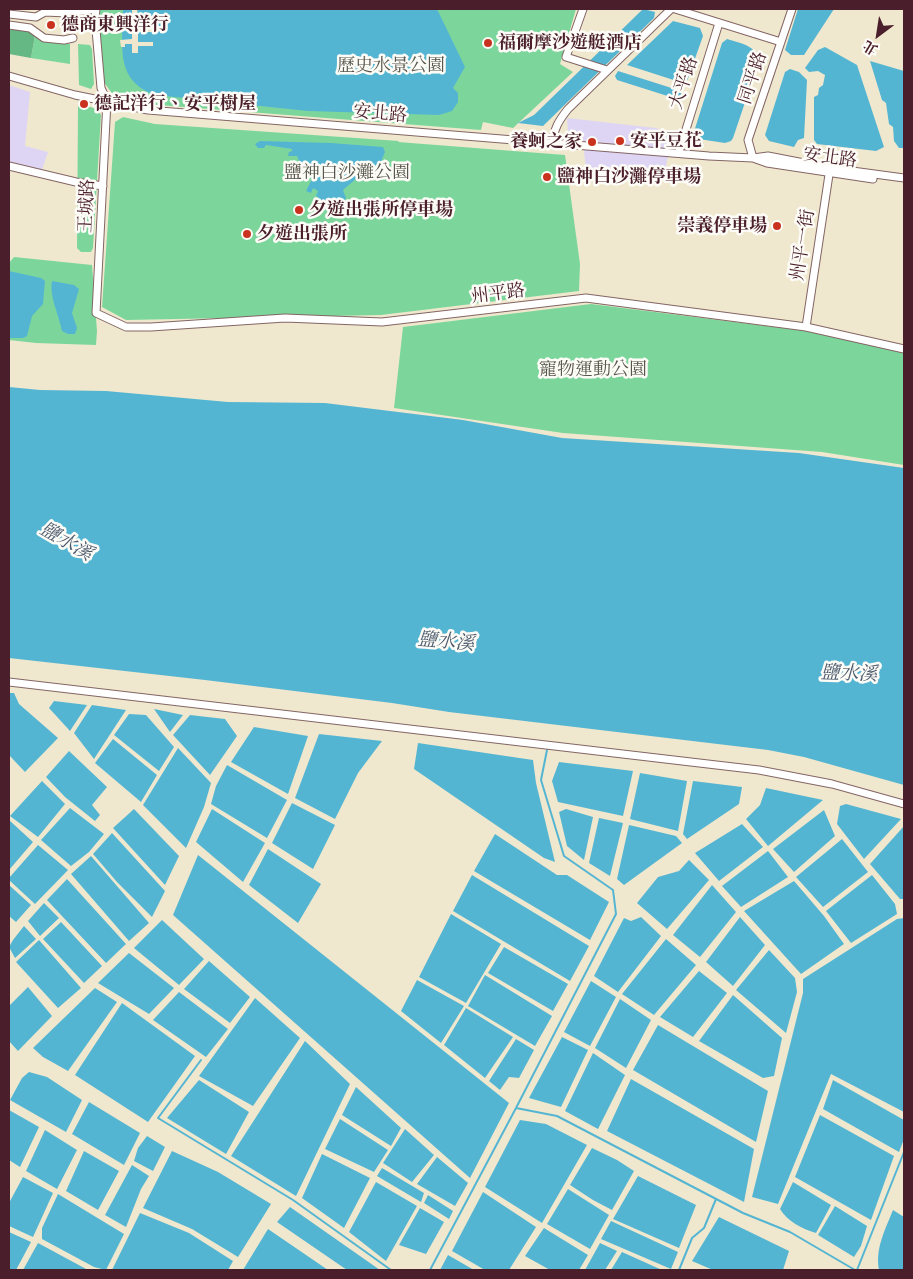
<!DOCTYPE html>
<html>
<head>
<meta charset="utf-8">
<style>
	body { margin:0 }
	#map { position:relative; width:913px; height:1279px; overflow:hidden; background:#efe8ce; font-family:"EB Garamond","Noto Serif TC",serif }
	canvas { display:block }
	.frame { position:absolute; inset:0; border:10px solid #4a1f2b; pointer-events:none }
	.north { position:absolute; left:853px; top:10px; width:50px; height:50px; -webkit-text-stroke:4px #fdfcf7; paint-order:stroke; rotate:211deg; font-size:14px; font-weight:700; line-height:20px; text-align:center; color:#4a1f2b }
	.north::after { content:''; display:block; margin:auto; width:18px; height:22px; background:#4a1f2b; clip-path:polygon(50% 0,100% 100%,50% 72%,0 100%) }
</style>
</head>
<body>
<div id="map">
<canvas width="913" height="1279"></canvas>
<div class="frame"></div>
<div class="north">北</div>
</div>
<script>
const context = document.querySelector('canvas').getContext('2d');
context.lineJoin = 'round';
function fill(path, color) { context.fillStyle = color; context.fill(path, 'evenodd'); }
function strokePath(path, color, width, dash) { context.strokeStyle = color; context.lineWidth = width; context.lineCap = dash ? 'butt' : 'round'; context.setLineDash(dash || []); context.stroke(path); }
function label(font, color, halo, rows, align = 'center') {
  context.font = font + ' "EB Garamond","Noto Serif TC",serif'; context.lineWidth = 5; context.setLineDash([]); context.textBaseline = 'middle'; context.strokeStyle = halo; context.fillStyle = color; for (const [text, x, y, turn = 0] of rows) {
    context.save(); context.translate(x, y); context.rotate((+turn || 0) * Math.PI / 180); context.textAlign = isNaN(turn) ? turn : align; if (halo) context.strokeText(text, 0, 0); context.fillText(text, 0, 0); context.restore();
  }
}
fill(new Path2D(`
	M9 85 30 92 25 146 48 152 42 170 9 163Z
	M567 118 656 128 677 136 667 160 665 178 586 171 583 140H576L568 134Z`), '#ded5f5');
fill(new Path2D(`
	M100 9H576L560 64 573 72 513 128 483 122 481 130 145 104 114 96 103 81 100 38Z
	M35 35 43 41 70 44V64L31 58Z
	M78 44 90 45 92 49 94 84 91 89 79 85Z
	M80 104 97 109 101 115 93 248 91 252H81L77 248 78 107Z
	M123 117 155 124 399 141 398 142 565 155 580 264 579 291 381 315 126 320 102 307 115 122Z
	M14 257 92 265 97 331 96 345 36 343 9 340V263Z
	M591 304 806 331 904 353V465L822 452 563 433 394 408 403 327Z`), '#7cd69c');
fill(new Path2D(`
	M9 28 32 31 35 35 31 58 9 54Z`), '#65b784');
fill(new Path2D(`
	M123 9H437L465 67 453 88 458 93V102L452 111 439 115 308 111 155 95C114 80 123 45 123 9Z
	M643 9 655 12 654 18 543 126 518 123 534 115Z
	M798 9H834L804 55H791L785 50Z
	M673 21 700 28 703 36 686 84 627 65Z
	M727 39C740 43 756 45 759 61L733 138 731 141 725 143 692 138 722 43Z
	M825 47 857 65 884 147 876 151 817 144 814 140V97L818 95 819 88 823 85 825 75 818 71 809 72 805 68 818 50Z
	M870 61 904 71V148H899L894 141 893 127 889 124 886 103 882 100Z
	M790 69 799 72 807 80 804 138 798 140 794 147 769 141 765 135 785 72Z
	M618 71 681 91V96L677 99 617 80 615 76Z
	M260 141 331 143 383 147 385 152 374 179 357 178 343 190 346 198 341 205 344 213 340 215 335 212 322 209 318 197 316 196 318 191 313 188 311 193 306 191 312 179 313 174 301 166 297 156H288L289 152 292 151V149L266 145 264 148H258L255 144Z
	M9 271 41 278 45 281 43 304 32 316 27 336 23 338H9Z
	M52 281 74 285 79 289 72 313 77 328 75 334H68L62 331C59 315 49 296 52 281Z
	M9 387 40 390 106 391 228 402 325 403 463 420 562 438 799 453 904 468V785L804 757 768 750 449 712 392 703 205 680 9 658Z
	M9 693H14L19 704 58 738 25 772 9 755Z
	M54 701 87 705 70 731 49 708Z
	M92 705 126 710 94 759 74 733Z
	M154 709 183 715 170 732Z
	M129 714 146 715 174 747 159 771 114 735Z
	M190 715 225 719 237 736 210 775 173 735Z
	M254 727 308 736 288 794 231 762Z
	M319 734 382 741 358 773 335 819 295 798Z
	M113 739 157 775 141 802 95 763Z
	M418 743 533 760 536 783 555 862 544 858 414 769Z
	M178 748 211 783 204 807 186 848 143 805Z
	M69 751 107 787 92 805 100 815 95 821 65 797 46 777Z
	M559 762 633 771 623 816 558 802 552 781Z
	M227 765 287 800 267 838 211 804 216 786Z
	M640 773 687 781 678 831 630 819Z
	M42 781 65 804 38 837 10 816Z
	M693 781 742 787 739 804 687 839 683 834Z
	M766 788 823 800 768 846 746 819 760 805Z
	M292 803 335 825 313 869 272 843Z
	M846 804 901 819 864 859 837 824 840 806Z
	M70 808 104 834 89 852 71 866 41 840Z
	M134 809 179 856 165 885 113 828Z
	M212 809 265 843 243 882 196 842Z
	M566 809 593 817 584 860 567 846 559 812Z
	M824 810 835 836 794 872 773 849Z
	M599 818 623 823 610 876 589 863Z
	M9 820 33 842 9 870Z
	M742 824 763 847 719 881 695 853Z
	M629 825 676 836 682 843 624 885 617 879Z
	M904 826V899H900L870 864Z
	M112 833 165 891 152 917 117 882 93 854Z
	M495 834 557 875H567L609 902 590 940 474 871Z
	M842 839 868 872 823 907 796 877Z
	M38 845 68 870 35 904 9 880V878Z
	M268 849 321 884 298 923 249 885Z
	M768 851 788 877 741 907 722 886Z
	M198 855 509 1103 470 1178 173 915Z
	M91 856 149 923 129 941 71 874Z
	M689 860 709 880 667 929 637 903 658 877 679 871Z
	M472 875 589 946 570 981 453 911Z
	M872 875 895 904 897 914 851 943 826 911Z
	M67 879 126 944 106 963 47 900Z
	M794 881 824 916 844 944 801 974 744 911Z
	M9 885 31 905 16 922 9 916Z
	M712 885 736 912 700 957 673 935Z
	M44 903 59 918 40 936 28 921Z
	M451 914 501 944 466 1003 419 977Z
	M641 917 661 936 618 992 594 976 624 918 631 921Z
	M740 917 765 945 733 986 706 962Z
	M904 918V1112L831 1074 778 1204 752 1197 803 993V979L897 919Z
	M162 920 204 959 179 985 134 948Z
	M61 922 102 966 84 983 43 939Z
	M24 926 36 939 15 958 9 947 13 940Z
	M666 939 696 965 654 1015 622 994Z
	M39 940 81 988 58 1008 16 962Z
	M504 947 568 984 553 1011 488 973Z
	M769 950 795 978 797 992 786 1033 736 990Z
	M129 953 174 988 149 1014 98 983Z
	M209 961 250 997 230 1023 184 989Z
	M699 971 727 993 693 1037 660 1017Z
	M485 975 552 1016 535 1046 468 1006Z
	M417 980 464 1006 441 1043 401 1011Z
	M591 981 616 997 590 1046 564 1032Z
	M28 987 52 1016 18 1051 9 1041V1006Z
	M95 988 117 1002 68 1071 43 1057 33 1048Z
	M179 992 228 1029 206 1057 153 1020Z
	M733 995 782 1038 774 1076 763 1078 699 1041Z
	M255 998 300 1038 253 1106 199 1076Z
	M620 999 651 1020 626 1068 595 1048Z
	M122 1003 195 1056 148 1122 75 1075Z
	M466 1008 513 1037 485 1078 444 1045Z
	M658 1025 768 1091 756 1142 633 1070Z
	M562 1037 588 1050 561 1107 529 1098Z
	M516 1039 534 1050 519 1078 509 1077 500 1090 489 1081Z
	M305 1041 350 1084 296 1196 231 1156Z
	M593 1053 625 1075 598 1129 565 1111Z
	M29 1072 47 1077 82 1100 66 1132 10 1100 22 1078Z
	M631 1079 754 1149 744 1202 607 1131Z
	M199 1080 249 1112 226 1154 167 1118Z
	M833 1080 904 1120V1139L899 1152 823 1109Z
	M356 1087 401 1128 391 1146 342 1115Z
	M89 1102 140 1133 124 1165 72 1134Z
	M9 1110 39 1127 20 1167 9 1160Z
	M820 1115 894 1156 871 1220 795 1177Z
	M340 1119 388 1150 374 1172 325 1149Z
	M520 1120 546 1124 587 1145 542 1223 485 1187Z
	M405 1129 434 1155 412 1182 383 1163Z
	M45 1130 77 1150 57 1189 26 1171Z
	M147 1136 165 1147 153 1171 134 1161 138 1148Z
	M592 1148 617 1160 634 1171 612 1210 593 1200 570 1185Z
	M84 1151 119 1171 98 1210 66 1191Z
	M172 1151 218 1172 271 1204 238 1257 192 1229 143 1208Z
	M322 1154 370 1178 344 1228 302 1198Z
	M437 1157 468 1183 455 1206 417 1184Z
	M132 1165 149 1176 141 1189 126 1227 105 1215Z
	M382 1168 424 1193 421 1202 377 1176Z
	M638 1176 696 1205 679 1248 613 1219Z
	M23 1177 53 1193 33 1237 9 1226V1203Z
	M376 1182 417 1206 386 1261 349 1232Z
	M793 1182 831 1205 816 1233C802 1229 787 1221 780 1209Z
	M568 1189 609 1215 590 1249 547 1224Z
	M483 1192 536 1227 509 1270H485L452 1251Z
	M58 1194 124 1234 106 1270 94 1267 42 1239V1228Z
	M428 1195 453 1211 449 1219 424 1203Z
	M835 1206 867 1226 861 1246 854 1257 818 1235Z
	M290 1207 380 1270H347L277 1222Z
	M420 1208 444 1222 426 1254 399 1245Z
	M893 1210 904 1217V1270H879C875 1249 885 1230 893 1210Z
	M140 1213 189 1233 233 1261 228 1270H112Z
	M719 1217 789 1251 783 1270H713L692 1261Z
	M611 1221 678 1252 671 1269 601 1239Z
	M544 1228 588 1255 579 1270H550L525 1256Z
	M268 1229 328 1270H243Z
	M9 1232 31 1242 16 1270H9Z
	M38 1243 88 1270H23Z
	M600 1243 617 1251 605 1270H585Z
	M622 1252 662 1270H611Z
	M448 1255 474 1270H440Z`), '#54b5d3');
fill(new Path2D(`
	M132 9H137L138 16H153V19L137 20V29H153V32H138V42H153V46H138V53H132V44H125V47H121L120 40 132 39Z`), '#efe8ce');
strokePath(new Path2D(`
	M201 1060 158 1118 293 1200 391 1270
	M516 1108 616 914 613 890 564 856 541 780 547 750
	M430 1270 516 1108 557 1116 743 1213 790 1232 855 1270
	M679 1270 692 1238 704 1228 716 1199
	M857 1270 904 1152`), '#54b5d3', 2);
const minor = new Path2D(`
	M96 9 95 18 101 88 107 101 96 313 126 327H151L285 318 382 322 586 298 806 327 904 349
	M583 9 566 57 607 70
	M675 9 781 42
	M9 14 36 17 45 12 67 13 96 9
	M9 25 30 28 44 38 64 40 73 38
	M9 76 75 95 148 110 709 156 753 158 768 156 830 168 904 178
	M554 144C552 130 560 119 568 109L671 9
	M679 152 719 23
	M753 158 748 140 792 9
	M753 158 767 163 873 179
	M9 166 76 182 103 186
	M806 327 830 168
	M9 682 759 770 832 784 904 804`);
strokePath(minor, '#846564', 9);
strokePath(minor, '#fff', 7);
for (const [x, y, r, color] of [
	[51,25,5,"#c8321e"],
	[488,43,5,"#c8321e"],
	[84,104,5,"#c8321e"],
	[620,141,5,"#c8321e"],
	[592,142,5,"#c8321e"],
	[547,177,5,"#c8321e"],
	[299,210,5,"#c8321e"],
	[777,226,5,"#c8321e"],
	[247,234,5,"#c8321e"]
]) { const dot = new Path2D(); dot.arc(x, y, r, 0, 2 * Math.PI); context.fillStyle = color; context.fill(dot); strokePath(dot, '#fdfcf7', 2); }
label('bold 18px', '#4a1f2b', '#fdfcf7', [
	["德商東興洋行",61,25],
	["福爾摩沙遊艇酒店",498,43],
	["德記洋行、安平樹屋",94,104],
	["安平豆花",630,141],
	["養蚵之家",582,142,"right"],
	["鹽神白沙灘停車場",557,177],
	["夕遊出張所停車場",309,210],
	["崇義停車場",767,226,"right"],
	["夕遊出張所",257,234]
], 'left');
label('18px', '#59564d', '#fdfcf7', [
	["歷史水景公園",391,66],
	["鹽神白沙灘公園",347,173],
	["寵物運動公園",593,370]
]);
label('18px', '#4a1f2b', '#fdfcf7', [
	["同平路",753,78,-72],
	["大平路",684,83,-72],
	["安北路",380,114,5],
	["安北路",830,158,8],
	["王城路",87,206,-87],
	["州平一街",803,245,-81],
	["州平路",498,294,-7]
]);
label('italic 19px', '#4e5b6e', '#fdfcf7', [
	["鹽水溪",66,542,30],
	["鹽水溪",446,642,5],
	["鹽水溪",849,674,2]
]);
</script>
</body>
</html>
